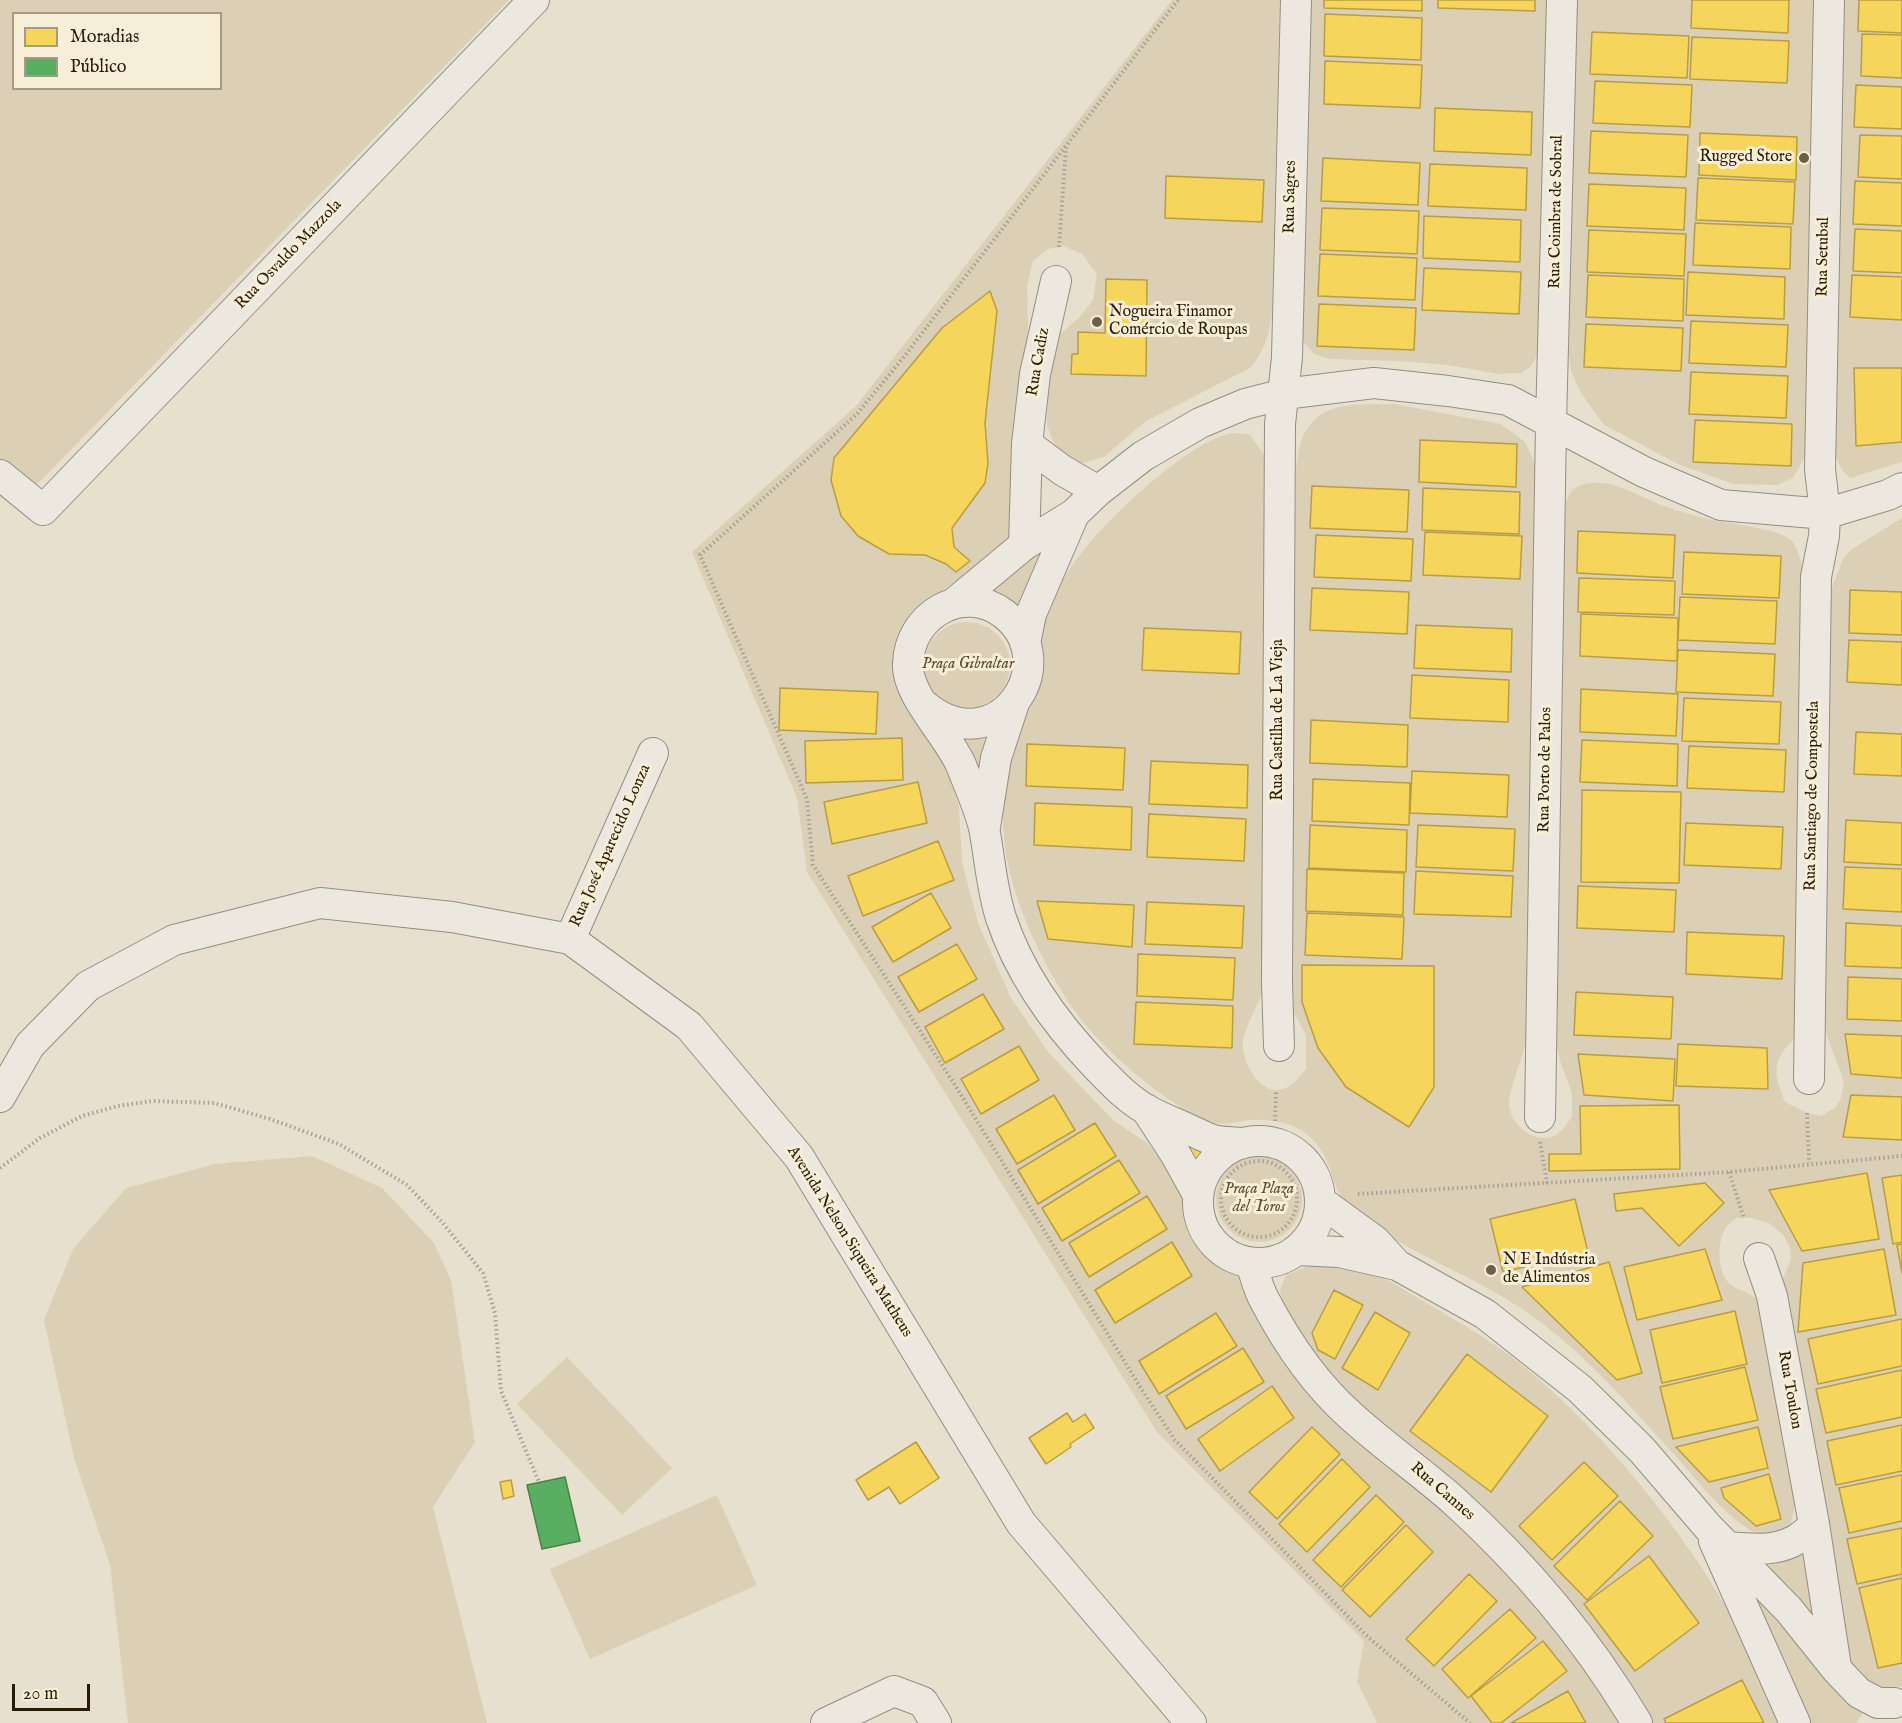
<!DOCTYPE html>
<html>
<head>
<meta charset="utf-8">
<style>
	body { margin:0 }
	#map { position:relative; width:1902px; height:1723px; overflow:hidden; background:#e8e0ce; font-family:"IM FELL English",serif }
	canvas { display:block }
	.legend { position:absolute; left:12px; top:12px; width:210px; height:78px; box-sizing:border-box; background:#f7eed8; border:2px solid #a59a84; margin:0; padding:8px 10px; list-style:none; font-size:18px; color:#2a1b05 }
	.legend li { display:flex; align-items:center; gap:12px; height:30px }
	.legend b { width:30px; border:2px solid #a59a84 }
	.scale { position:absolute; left:12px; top:1684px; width:78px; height:27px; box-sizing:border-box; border:3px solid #2a1b05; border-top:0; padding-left:8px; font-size:18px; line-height:21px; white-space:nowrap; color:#2a1b05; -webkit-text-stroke:4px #f7eed8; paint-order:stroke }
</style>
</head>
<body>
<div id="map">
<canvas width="1902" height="1723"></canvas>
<ul class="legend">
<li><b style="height:16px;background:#f6d55c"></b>Moradias</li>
<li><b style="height:16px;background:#5aae61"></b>Público</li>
</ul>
<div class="scale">20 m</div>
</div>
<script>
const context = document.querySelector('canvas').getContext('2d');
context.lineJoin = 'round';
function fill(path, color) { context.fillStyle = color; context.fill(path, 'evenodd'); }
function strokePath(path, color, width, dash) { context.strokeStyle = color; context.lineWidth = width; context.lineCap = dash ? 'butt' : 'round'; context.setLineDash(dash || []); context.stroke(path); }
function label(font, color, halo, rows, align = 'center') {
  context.font = font + ' "IM FELL English",serif'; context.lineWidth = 6; context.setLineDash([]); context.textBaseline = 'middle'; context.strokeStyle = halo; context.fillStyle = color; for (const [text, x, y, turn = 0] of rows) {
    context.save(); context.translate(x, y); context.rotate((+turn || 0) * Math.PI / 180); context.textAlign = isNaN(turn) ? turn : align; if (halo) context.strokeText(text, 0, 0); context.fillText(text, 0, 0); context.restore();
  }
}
fill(new Path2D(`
	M0 0H509L19 503 0 490ZM14 14H220V88H14Z
	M1172 0H1280L1272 313C1269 334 1265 351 1250 368L1146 421 1104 457 1079 464 1060 457 1047 426 1048 357 1052 340 1079 318 1093 300 1097 274 1082 254 1064 246 1048 249 1033 261 1027 285 1028 324 1011 532 1004 547 929 600 914 616 936 741 951 777 959 807 962 862 978 923 1011 998 1049 1053 1113 1120 1147 1143 1177 1178 1192 1235 1210 1262 1242 1276 1255 1307 1296 1379 1390 1466 1456 1522 1535 1598 1624 1723H1377L1357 1681 1364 1641 1157 1432 807 872 797 798 692 552 856 406Z
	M1305 0H1548L1537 356 1530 367 1521 373 1498 374 1448 365 1398 361 1330 359 1314 354 1301 339Z
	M1572 0H1818L1812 423 1805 457 1793 478 1777 485 1734 484 1680 465 1604 425 1581 393 1571 371 1568 348Z
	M1840 0H1902V462L1850 478 1842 470 1833 451Z
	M1394 404 1501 424 1525 442 1535 463 1527 1040C1523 1055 1509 1090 1509 1104 1510 1125 1536 1146 1556 1135 1562 1131 1568 1122 1572 1117V1093L1561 1064 1555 1039 1564 509C1568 493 1573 485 1591 483 1616 480 1642 498 1664 506 1677 511 1691 514 1704 518 1724 524 1779 527 1792 541 1798 549 1801 562 1803 571L1797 1036C1771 1061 1773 1070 1785 1102L1807 1113 1821 1116 1836 1107 1841 1098 1844 1082 1828 1039 1823 1015 1827 600 1843 559 1852 549 1902 518V1686L1894 1689 1875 1688 1850 1664 1783 1291V1278L1791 1260 1790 1248 1784 1236 1769 1223 1751 1218H1736C1733 1221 1728 1224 1726 1227 1717 1242 1717 1269 1728 1282 1736 1291 1749 1290 1759 1302L1799 1489 1789 1530 1770 1540C1728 1524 1699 1481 1669 1449 1629 1405 1590 1360 1543 1324 1487 1280 1418 1259 1361 1218 1354 1214 1347 1208 1343 1202 1329 1176 1331 1152 1304 1132 1286 1120 1262 1118 1242 1121 1227 1124 1216 1126 1202 1119 1161 1099 1100 1048 1074 1010 1044 967 1015 906 1006 855 1003 837 1002 800 1003 782 1004 767 1017 726 1024 712 1029 703 1037 694 1040 684 1045 667 1038 653 1039 636 1039 614 1069 568 1083 551 1110 517 1191 438 1234 433 1238 433 1247 435 1250 435L1264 455 1268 490 1265 988C1258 1004 1247 1023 1243 1040 1240 1057 1257 1090 1276 1090 1290 1090 1298 1078 1306 1069V1035L1288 1002 1286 986 1296 470C1297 461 1298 450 1301 442 1316 399 1356 405 1394 404Z
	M1053 539 1017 613 992 591Z
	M924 665a43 43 0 1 1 86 0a43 43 0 1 1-86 0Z
	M959 733 971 737 985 736 979 784Z
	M312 1156 382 1188 434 1243 451 1280 475 1442 433 1507 487 1723H128L110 1565 74 1458 44 1320 73 1249 126 1188 215 1164Z
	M1216 1199a43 43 0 1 1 86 0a43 43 0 1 1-86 0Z
	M1325 1259C1337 1262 1349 1264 1361 1268 1385 1276 1407 1292 1428 1304 1459 1322 1492 1341 1520 1363 1612 1439 1694 1543 1749 1648 1761 1672 1771 1698 1781 1723H1651L1600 1642 1551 1577 1472 1496 1357 1405 1316 1359 1290 1324 1280 1290 1286 1275Z
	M567 1357 672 1468 622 1515 517 1404Z
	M717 1495 757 1585 590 1659 550 1569Z
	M1806 1543 1815 1621 1768 1566 1789 1558Z
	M1743 1575 1843 1697 1863 1713 1856 1723H1808Z`), '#dbd0b6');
const homes = new Path2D(`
	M1324 0H1422V11L1324 8Z
	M1438 0H1535V11L1438 8Z
	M1692 0H1789L1788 33 1691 28Z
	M1859 0H1902V33L1858 31Z
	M1325 14 1422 18 1421 60 1324 56Z
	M1592 32 1689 36 1687 78 1590 74Z
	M1862 34 1902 35V78L1861 76Z
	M1692 37 1789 41 1787 83 1690 79Z
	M1325 61 1422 65 1420 108 1324 104Z
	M1595 81 1692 85 1690 127 1593 123Z
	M1856 85 1902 87V129L1854 127Z
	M1435 108 1532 112 1531 155 1434 151Z
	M1591 131 1688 135 1686 177 1589 173Z
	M1700 133 1797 137 1796 180 1699 175Z
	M1860 135 1902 136V179L1858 177Z
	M1323 158 1420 163 1418 205 1321 201Z
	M1430 164 1527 168 1526 210 1428 206Z
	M1166 176 1264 180 1262 222 1165 218Z
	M1698 178 1795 182 1793 224 1696 220Z
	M1855 181 1902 183V226L1853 224Z
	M1589 184 1686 188 1684 230 1587 226Z
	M1322 208 1419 211 1417 254 1320 250Z
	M1424 216 1521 220 1520 262 1423 258Z
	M1695 223 1791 227 1790 269 1693 265Z
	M1855 229 1902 231V273L1853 271Z
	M1589 230 1686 234 1684 276 1587 272Z
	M1320 254 1417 258 1415 300 1318 296Z
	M1424 268 1521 272 1519 314 1422 310Z
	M1688 272 1785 277 1784 319 1686 315Z
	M1588 275 1684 279 1683 321 1586 317Z
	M1852 275 1902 277V320L1850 317Z
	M1106 279 1147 280 1146 376 1071 374 1072 354H1078V332L1105 333Z
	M990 291 997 311 985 423 988 463 985 483 952 528 954 547 970 561 956 572 946 564 925 555 889 554 858 536 841 516 831 480 834 458 942 328Z
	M1319 304 1416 308 1414 350 1317 346Z
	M1691 321 1788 325 1786 367 1689 363Z
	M1586 324 1683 328 1681 371 1584 367Z
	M1854 368H1902V442L1856 446Z
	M1691 372 1788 376 1786 418 1689 414Z
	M1695 420 1792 424 1791 466 1693 462Z
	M1420 440 1517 444 1516 487 1419 482Z
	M1312 486 1409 490 1407 532 1310 528Z
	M1423 488 1520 492 1519 534 1422 530Z
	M1578 531 1675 535 1673 578 1577 573Z
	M1425 532 1522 536 1520 579 1423 575Z
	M1316 535 1413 539 1411 581 1314 577Z
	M1684 552 1781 556 1779 598 1682 594Z
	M1579 578 1675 581 1674 615 1578 612Z
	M1312 588 1409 592 1407 634 1310 630Z
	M1850 590 1902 592V635L1849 633Z
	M1680 597 1777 601 1775 644 1678 640Z
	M1581 614 1678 618 1677 661 1580 656Z
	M1416 625 1512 629 1511 672 1414 668Z
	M1144 628 1241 632 1239 674 1142 670Z
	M1849 640 1902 642V685L1847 682Z
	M1678 650 1775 654 1773 696 1676 692Z
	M1412 675 1509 680 1508 722 1410 718Z
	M780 688 878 692 876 734 779 730Z
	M1581 689 1678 694 1676 736 1580 732Z
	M1684 698 1781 702 1779 744 1682 741Z
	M1311 720 1408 725 1407 767 1310 763Z
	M1856 732 1902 734V776L1854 774Z
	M902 738 903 780 806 783 805 741Z
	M1582 740 1678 744 1677 786 1580 782Z
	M1027 744 1125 748 1123 790 1026 786Z
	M1689 746 1786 750 1784 792 1687 788Z
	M1151 761 1248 765 1247 808 1149 804Z
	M1412 771 1509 775 1507 817 1410 813Z
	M1313 779 1410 783 1409 825 1312 821Z
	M918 782 927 823 832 844 824 802Z
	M1582 790 1681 792 1679 883 1581 882Z
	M1035 803 1132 807 1131 850 1034 845Z
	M1149 814 1246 819 1244 861 1147 857Z
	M1846 820 1902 823V865L1844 862Z
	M1686 823 1783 827 1781 869 1684 865Z
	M1310 825 1407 830 1406 872 1309 868Z
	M1418 825 1515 829 1513 871 1416 867Z
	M938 841 954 880 863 916 848 876Z
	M1845 867 1902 869V912L1843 909Z
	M1307 869 1404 873 1403 915 1306 911Z
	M1416 871 1513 876 1511 917 1414 914Z
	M1578 886 1676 890 1674 932 1577 928Z
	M931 893 951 928 893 962 872 927Z
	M1037 901 1134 905 1132 947 1048 939Z
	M1147 902 1244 906 1242 948 1145 944Z
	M1307 913 1404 917 1402 959 1305 955Z
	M1846 923 1902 926V968L1845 966Z
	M1687 932 1784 936 1782 979 1686 974Z
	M957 944 977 979 919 1012 898 977Z
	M1138 954 1235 958 1233 1000 1137 996Z
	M1302 965 1434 966V1087L1409 1127 1346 1087 1318 1048 1302 1002Z
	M1848 977 1902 979V1021L1847 1019Z
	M1576 992 1673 997 1671 1039 1574 1035Z
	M983 994 1004 1029 945 1063 925 1027Z
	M1136 1002 1233 1006 1232 1048 1134 1044Z
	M1845 1034 1902 1036V1078L1851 1074Z
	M1678 1044 1767 1048 1768 1089 1676 1086Z
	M1019 1046 1039 1080 981 1114 961 1079Z
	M1578 1054 1675 1059 1673 1101 1584 1095Z
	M1054 1095 1075 1130 1017 1164 996 1129Z
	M1851 1095 1902 1097V1140L1843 1137Z
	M1679 1105 1680 1169 1549 1171V1154H1581L1580 1106Z
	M1095 1123 1116 1156 1038 1204 1018 1170Z
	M1190 1138 1204 1147 1197 1160 1182 1151Z
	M1119 1160 1140 1193 1062 1241 1042 1208Z
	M1867 1173 1879 1239 1802 1251 1769 1190Z
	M1902 1175V1242L1893 1244 1882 1178Z
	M1705 1183 1724 1203 1679 1246 1642 1208 1616 1211 1614 1194Z
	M1147 1196 1167 1229 1089 1277 1069 1243Z
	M1575 1199 1588 1252 1503 1272 1490 1219Z
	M1172 1242 1192 1276 1115 1323 1095 1290Z
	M1902 1244V1273L1897 1245Z
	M1705 1249 1722 1300 1637 1320 1624 1267Z
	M1884 1249 1896 1315 1798 1332 1803 1263Z
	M1609 1262 1642 1373 1617 1380 1522 1287Z
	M1334 1290 1363 1305 1335 1359 1318 1350 1312 1333Z
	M1735 1311 1747 1364 1662 1383 1650 1330Z
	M1375 1312 1410 1333 1378 1390 1342 1368Z
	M1216 1313 1237 1346 1159 1394 1139 1361Z
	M1902 1319V1366L1818 1384 1808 1339Z
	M1243 1348 1264 1382 1186 1429 1166 1396Z
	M1467 1354 1548 1416 1491 1492 1410 1431Z
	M1745 1367 1758 1420 1673 1439 1660 1387Z
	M1902 1370V1417L1826 1433 1816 1389Z
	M1272 1386 1294 1418 1220 1471 1198 1439Z
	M1067 1413 1073 1422 1085 1414 1094 1428 1070 1444 1071 1447 1046 1464 1029 1438Z
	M1902 1425V1471L1836 1485 1827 1441Z
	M1312 1427 1340 1454 1277 1519 1249 1492Z
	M1758 1427 1768 1468 1709 1482 1676 1447Z
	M916 1442 939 1478 900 1504 889 1487 868 1500 856 1480Z
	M1342 1459 1370 1487 1307 1552 1279 1524Z
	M1584 1462 1618 1496 1552 1560 1519 1526Z
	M1769 1474 1781 1519 1756 1526 1724 1498 1721 1488Z
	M1902 1475V1521L1849 1533 1839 1488Z
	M511 1480 514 1496 503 1499 500 1482Z
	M1376 1495 1404 1522 1341 1587 1313 1560Z
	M1620 1501 1653 1536 1587 1600 1554 1566Z
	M1406 1525 1433 1552 1370 1617 1342 1590Z
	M1902 1528V1574L1857 1584 1847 1539Z
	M1649 1556 1699 1623 1635 1671 1584 1604Z
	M1469 1574 1497 1601 1434 1666 1406 1639Z
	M1902 1578V1663L1878 1668 1859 1588Z
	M1510 1609 1536 1638 1468 1698 1442 1669Z
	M1543 1641 1567 1671 1501 1723H1492L1471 1696Z
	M1742 1680 1764 1723H1666L1664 1719Z
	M1568 1691 1586 1723H1511Z`);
fill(homes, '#f6d55c');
strokePath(homes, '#b99d42', 1.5);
const public = new Path2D(`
	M565 1477 580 1541 542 1549 527 1485Z`);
fill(public, '#5aae61');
strokePath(public, '#4c8245', 1.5);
const minor = new Path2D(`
	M1027 444 1062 470 1098 491
	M0 475 43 510 534 0
	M1024 545 1027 444 1035 374 1056 281
	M953 604 1024 545 1074 514 1098 491 1143 456 1200 423 1245 404 1284 394 1374 383 1448 391 1508 400 1644 472 1721 505 1825 514 1888 495 1902 488
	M1025 643 1031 614 1074 514
	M923 704C996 767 1067 663 1004 614 963 583 909 615 908 664 906 694 948 735 961 765 968 783 982 814 985 833 990 861 992 890 1001 918 1020 975 1055 1023 1096 1066 1112 1082 1127 1099 1147 1110 1159 1117 1173 1122 1186 1128 1195 1132 1204 1137 1213 1140 1221 1142 1232 1142 1241 1143
	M985 827 996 758 1014 703
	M570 939 653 753
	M1279 1046 1277 983 1280 424 1287 357 1296 0
	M1809 1079 1816 577 1824 536 1825 514 1820 469 1829 0
	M0 1097 30 1045 88 986 174 940 320 903 452 917 570 939 689 1026 799 1157 1021 1523 1191 1723
	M1146 1109 1176 1155 1198 1195
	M1540 1117 1551 423 1562 0
	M1198 1202a61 61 0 1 1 122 0a61 61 0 1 1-122 0Z
	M1320 1201 1375 1241 1397 1265
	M1297 1250 1339 1252 1397 1265 1485 1314 1580 1389 1642 1450 1708 1527 1789 1610 1837 1670 1859 1693 1878 1703H1894
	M1759 1258 1772 1296 1814 1524 1836 1667
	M1251 1263C1255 1275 1258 1289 1265 1301 1287 1343 1315 1384 1351 1416 1384 1446 1420 1471 1453 1500 1526 1566 1587 1639 1637 1723
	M1714 1541 1795 1723
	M1728 1547C1760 1550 1791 1553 1814 1524
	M826 1723 894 1691 923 1702 936 1723`);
strokePath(minor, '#948e80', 32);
strokePath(new Path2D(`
	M1178 0 903 358 857 414 700 555 807 799 813 865 955 1085 1142 1390 1175 1440 1368 1637 1470 1723
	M1059 247 1066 146
	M1807 1113 1809 1163
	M1275 1121 1276 1090
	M1540 1142 1547 1183
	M1221 1199a38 38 0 1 1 76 0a38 38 0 1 1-76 0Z
	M0 1168 40 1138 82 1116 118 1106 152 1101 214 1103 270 1119 339 1144 407 1185 442 1222 483 1273 495 1313 501 1391 539 1482
	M1729 1172 1744 1218
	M1358 1194 1729 1172 1902 1156`), '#a6a198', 4, [1.5, 3]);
strokePath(minor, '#ece8df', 30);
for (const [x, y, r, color] of [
	[1804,158,6,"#6c604b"],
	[1097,322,6,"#6c604b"],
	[1491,1270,6,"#6c604b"]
]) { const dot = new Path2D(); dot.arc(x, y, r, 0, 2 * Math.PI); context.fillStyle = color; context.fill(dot); strokePath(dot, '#f7eed8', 2); }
label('16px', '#2a1b05', '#f7eed8', [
	["Rugged Store",1792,158,"right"],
	["Nogueira Finamor",1109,313],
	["Comércio de Roupas",1109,331],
	["N E Indústria",1503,1261],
	["de Alimentos",1503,1279]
], 'left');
label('16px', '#2a1b05', '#f7eed8', [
	["Rua Sagres",1291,197,-89],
	["Rua Coimbra de Sobral",1557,212,-89],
	["Rua Osvaldo Mazzola",289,255,-46],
	["Rua Setubal",1824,257,-89],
	["Rua Cadiz",1039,362,-80],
	["Rua Castilha de La Vieja",1279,720,-90],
	["Rua Porto de Palos",1546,770,-89],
	["Rua Santiago de Compostela",1813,796,-89],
	["Rua José Aparecido Lonza",611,846,-66],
	["Avenida Nelson Siqueira Matheus",849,1242,58],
	["Rua Toulon",1789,1390,80],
	["Rua Cannes",1442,1492,41]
]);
label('italic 16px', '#5c4d34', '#f7eed8', [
	["Praça Gibraltar",968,665],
	["Praça Plaza",1259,1190],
	["del Toros",1259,1208]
]);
</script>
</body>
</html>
